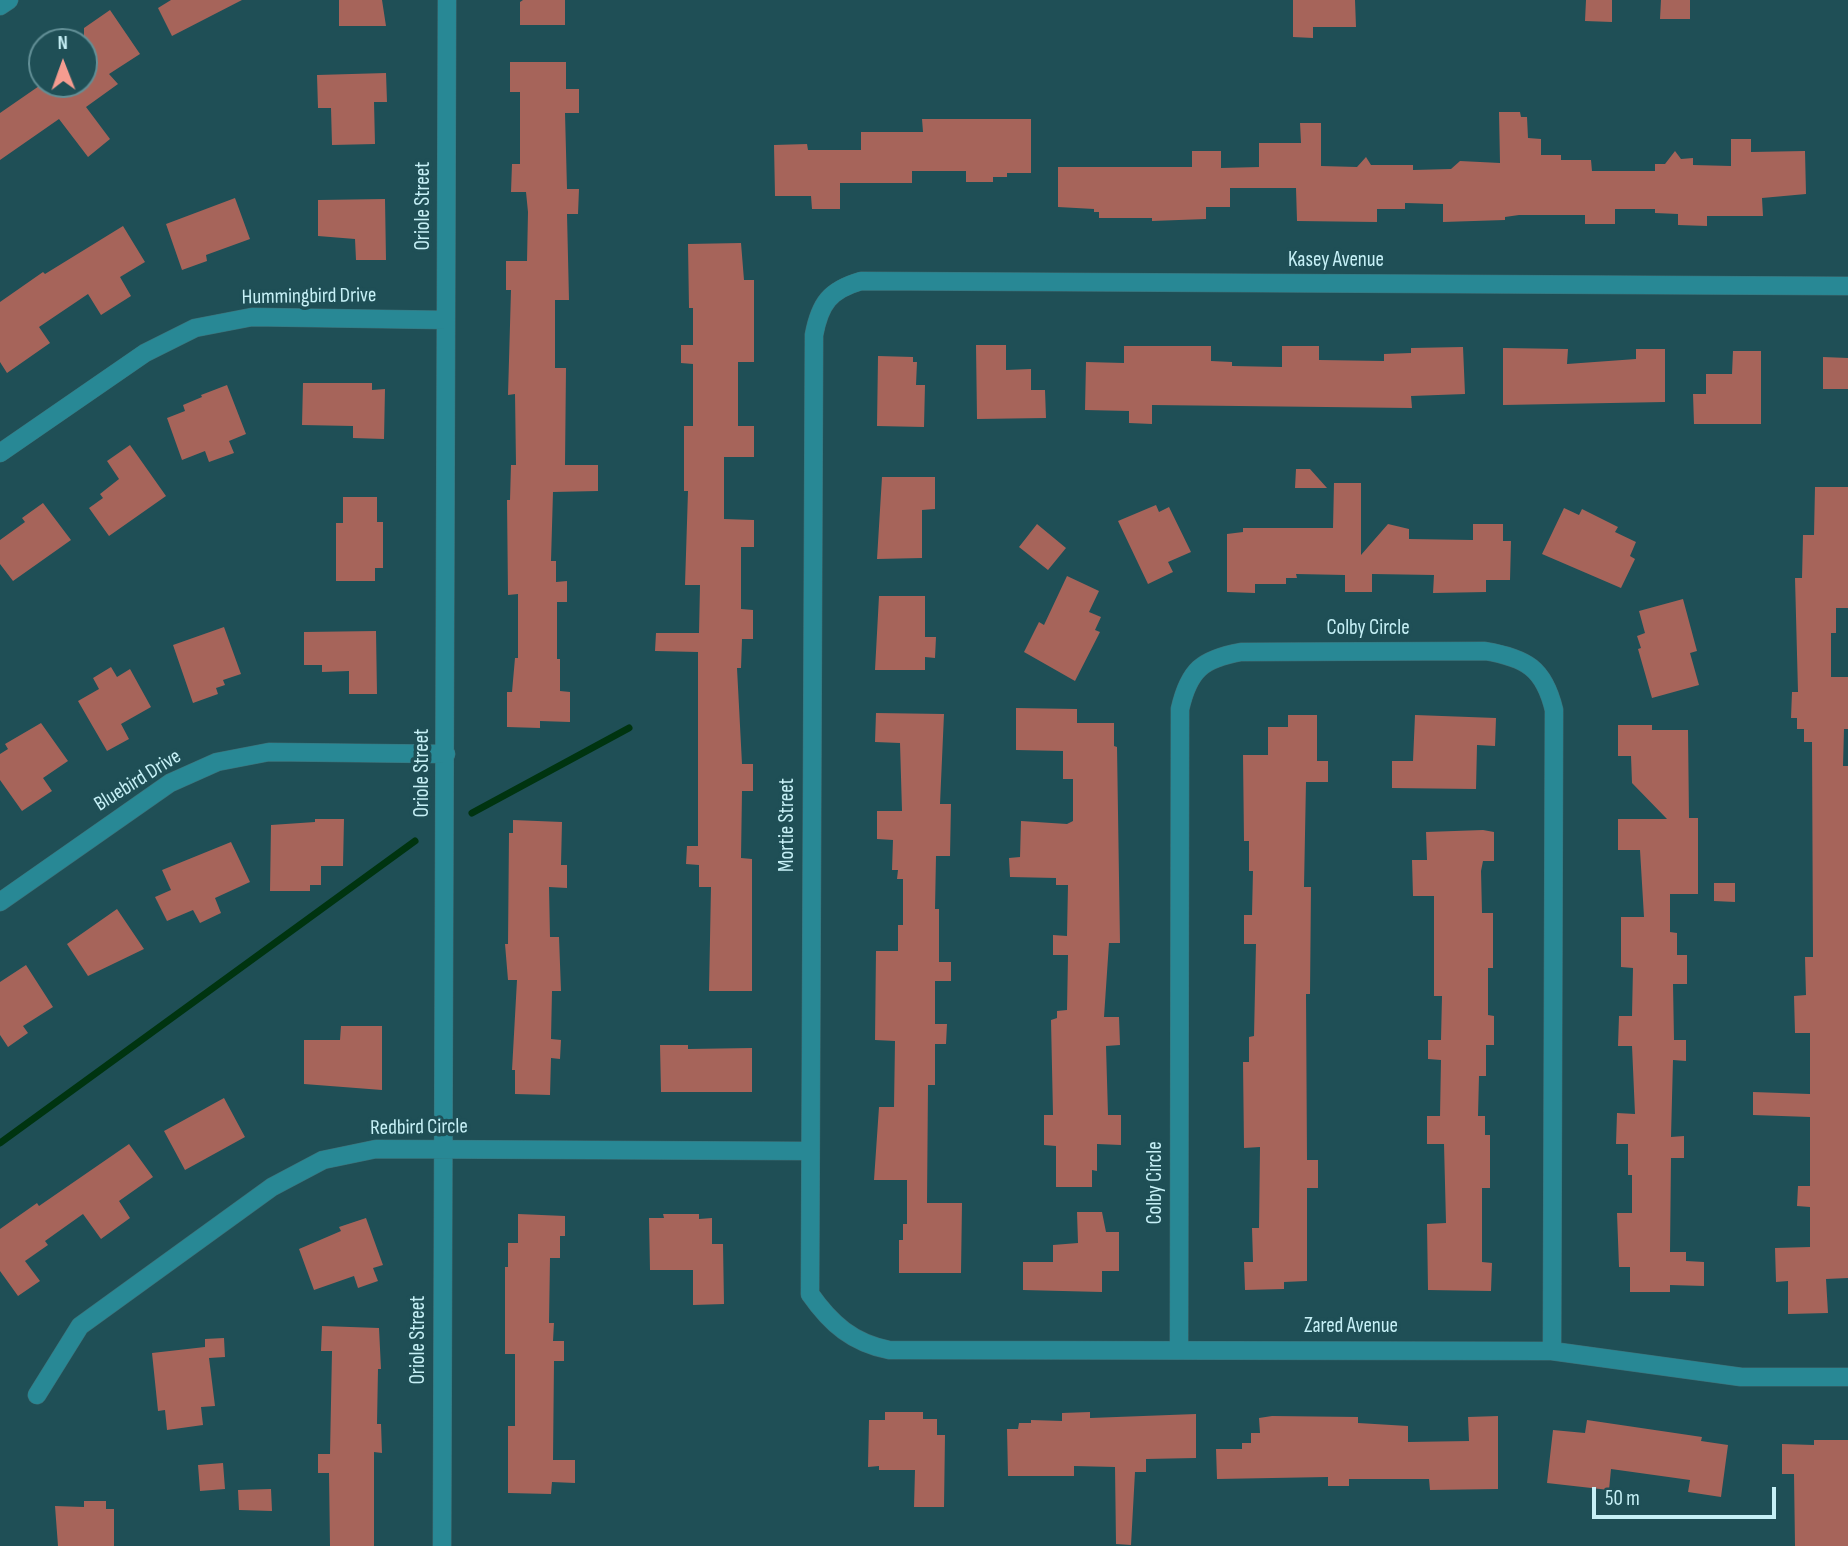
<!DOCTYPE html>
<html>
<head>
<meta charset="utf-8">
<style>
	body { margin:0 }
	#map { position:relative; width:1848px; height:1546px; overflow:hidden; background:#1f4f56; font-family:"Sofia Sans Condensed",sans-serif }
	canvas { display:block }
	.north { position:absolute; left:28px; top:28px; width:70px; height:70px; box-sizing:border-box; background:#1f4f56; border:2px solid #628f96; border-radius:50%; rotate:359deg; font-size:19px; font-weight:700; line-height:28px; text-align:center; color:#c6f0f6 }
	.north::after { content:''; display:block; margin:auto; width:24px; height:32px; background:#f59c90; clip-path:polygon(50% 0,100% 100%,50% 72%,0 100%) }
	.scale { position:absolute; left:1592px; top:1487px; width:184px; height:32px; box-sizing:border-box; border:4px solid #c6f0f6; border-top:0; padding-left:9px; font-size:21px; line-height:24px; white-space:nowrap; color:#c6f0f6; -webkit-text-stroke:5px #1f4f56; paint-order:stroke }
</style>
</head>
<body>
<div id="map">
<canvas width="1848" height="1546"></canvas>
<div class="north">N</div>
<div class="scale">50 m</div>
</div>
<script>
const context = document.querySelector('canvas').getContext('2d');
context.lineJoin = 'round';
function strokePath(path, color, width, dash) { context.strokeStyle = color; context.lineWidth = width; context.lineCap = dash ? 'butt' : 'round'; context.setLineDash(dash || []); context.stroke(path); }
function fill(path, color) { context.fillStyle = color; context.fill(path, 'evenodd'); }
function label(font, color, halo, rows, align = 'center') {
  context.font = font + ' "Sofia Sans Condensed",sans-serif'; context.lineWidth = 7; context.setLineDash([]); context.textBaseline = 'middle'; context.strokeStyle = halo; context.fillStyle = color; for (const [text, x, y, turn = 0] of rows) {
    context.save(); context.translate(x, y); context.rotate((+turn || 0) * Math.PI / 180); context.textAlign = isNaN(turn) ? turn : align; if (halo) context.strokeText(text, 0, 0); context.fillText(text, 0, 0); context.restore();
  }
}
strokePath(new Path2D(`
	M472 813 629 728
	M0 1143 415 841`), '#003410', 7);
fill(new Path2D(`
	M171 0H242L172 36 158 8Z
	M339 0H382L386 26H339Z
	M523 0H565V25H520V2Z
	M1293 0H1355L1356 27H1313V38L1293 37Z
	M1586 0H1612V22L1585 21Z
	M1661 0H1690V19H1660Z
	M110 10 140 54 109 74 118 84 86 107 110 139 88 157 59 119 0 160V113L42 84H84V28Z
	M510 62H566V89H579V113H565L567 189H579L578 214H567L569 300H555V368H566L565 465H598V491L553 492 551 561H556V582L567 581V602H557V659H560V691L570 692V722L540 721V728L507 727V692H512L515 658H518V594L508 595 507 500H510L511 465H516L515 394 508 395 511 290H506V261H527L528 212 526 192H511L512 164H520V92H510Z
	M386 73 387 102H374L375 144 332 145 331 108H318L317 75Z
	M1499 112H1520L1521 117H1527L1528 138 1541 139V155H1561V160H1591L1592 171H1655V164H1665L1675 151 1681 159 1693 158V165L1731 166V139H1751V152L1805 151 1806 194 1762 198 1763 216H1707V226L1678 225V214L1655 213V209H1615V224H1585V215H1519L1505 217V220L1443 222V204L1405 203V209H1377V222L1297 221 1296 188H1230V207H1206V219L1152 221V218H1099V212H1094V209L1058 207V167H1192V151H1221V168L1259 167V143H1301L1300 123H1321V166L1357 167 1366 157 1371 165H1413V170L1451 169 1460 161 1500 163Z
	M922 119H1031V173H1007V177H993V182H966V171H912V183H840V209H812L811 196H775L774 145 807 144 808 150H861V132H923Z
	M235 198 250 239 206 255 207 261 182 270 166 224Z
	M385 199 386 260H356L355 239 318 236V200Z
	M123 226 145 262 120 277 131 296 101 315 88 294 39 327 50 343 7 373 0 362V302L43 272 45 274Z
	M741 243 744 280H754V362H738V426H754V457H724V519L754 520V547H741V609L753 610V639H742L741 668H737L742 764H753V791H742L741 858 752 859V991H709L711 887H699V865L686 864 687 846H698V652L655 651 656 633H699L700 585H685L688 491H684V426H693V364L681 363V345H693V308H689L688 244Z
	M976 345H1006V370L1031 369V390H1045L1046 418 977 419Z
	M1124 346H1211V361L1232 362V366L1282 367V346H1319V360L1384 361V354L1411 353V348L1463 347 1465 394 1411 396 1412 408 1152 405V424L1129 423V411L1085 410 1086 362 1124 363Z
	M1503 348 1568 349 1567 364 1636 359V349H1665V402L1503 405Z
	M1733 351H1761V424H1694L1693 394H1706V374H1732Z
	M878 356 913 357V362H917L916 385H925L924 427 877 426Z
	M1823 357 1848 358V389H1823Z
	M303 383H372V390L385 389 384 439 353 438V426L302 425Z
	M227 385 246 434 229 441 234 453 209 462 205 451 182 460 167 418 185 411 183 405 202 397 201 395Z
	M130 445 166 496 109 536 89 508 103 498 100 494 119 479 107 461Z
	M1296 469H1310L1327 488H1295Z
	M882 477H935V509L922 510V558L877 559Z
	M1334 483H1361V555L1388 524 1409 529V539L1473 540V524H1503V541H1511L1510 580H1486V592L1433 593 1434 575 1372 574V592H1345V575L1296 574 1297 578H1286V584H1255V593L1227 592V534L1243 532V528H1333Z
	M1815 487H1848V608H1836V633H1831V677H1848V729H1844L1843 766H1848V1278L1826 1279 1828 1313 1788 1314V1281L1776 1282 1775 1248 1810 1247V1207L1797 1206 1798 1186H1810V1117L1753 1115V1092L1810 1094V1033H1795L1794 996 1806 995 1805 957H1813L1812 742H1804V729H1797V718H1791L1792 692H1798L1795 578H1802L1803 535H1814Z
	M343 497H377V522H383V568H375V581H336V523H343Z
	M43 503 71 540 13 581 0 564V540L25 522 22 518Z
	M1156 505 1159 512 1169 507 1191 552 1168 562 1173 572 1148 584 1118 521Z
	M1564 508 1579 515 1582 509 1618 527 1615 532 1636 542 1630 556 1635 559 1621 588 1542 554Z
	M1037 524 1066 548 1048 570 1019 547Z
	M1067 576 1099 591 1089 612 1101 617 1095 630 1100 632 1075 681 1024 652 1039 622 1044 625Z
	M879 596H925V637H936L935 658 925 657V670H875Z
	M1683 599 1697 651 1690 653 1699 685 1652 698 1638 649 1641 648 1637 636 1645 633 1639 611Z
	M224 627 241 674 223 680 225 685 216 688 218 694 193 703 173 645Z
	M376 631 377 694H349V671L322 672V665H304V632Z
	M111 667 117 677 130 669 151 707 121 724 129 739 107 751 78 701 99 689 93 678Z
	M1016 708 1077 709V723H1114V746L1117 747 1120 943H1109L1104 1017H1119L1120 1045 1106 1046 1108 1115H1121V1145L1097 1144V1171L1092 1170V1187H1056V1146L1044 1145V1115H1053L1051 1020 1057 1018V1011L1067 1010 1068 955H1053V935L1067 936 1068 885H1056V878L1010 877 1009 858 1020 857 1021 821 1067 824 1073 821V779H1063V751L1016 750Z
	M876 713 944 714 940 804H951L950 856H936L935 909H939V962H951V981H935V1024H947L946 1044H935V1085H928L927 1203H962L961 1273H899V1240H903V1224H907V1180H874L879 1107H894L895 1041 875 1040 876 951H898V925H903V879H897L898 870H892L893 840 877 839V811H902L900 743 875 742Z
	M1288 715H1317V761H1328V782H1306L1304 887H1311L1310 994H1306L1307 1160H1318V1188H1307V1281L1284 1282V1289L1245 1290 1244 1262H1253L1252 1228H1259L1260 1147 1244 1148 1243 1062H1249V1037L1254 1036 1256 944H1244V915H1252L1253 871H1249V841H1244L1243 755H1268V727H1288Z
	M1415 715 1496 718 1495 746 1477 745 1476 789 1392 788V761H1413Z
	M41 723 68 761 43 778 52 791 22 811 0 780V754L8 749 5 744Z
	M1618 725H1652V730H1688L1689 818H1698V894H1670V932L1677 933V955H1687V984H1673L1674 1040H1686V1061L1673 1060 1671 1137 1684 1136V1158H1671L1670 1252H1686V1261L1704 1262V1286L1670 1285V1292H1630V1267H1619L1617 1213H1632V1175H1628V1144H1616L1617 1113 1635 1114 1632 1046H1618L1619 1016H1632L1633 968 1621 967V917H1644L1640 850H1618V819H1667L1632 783 1631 756H1618Z
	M315 819H344L343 866H321V885H310V891H270L271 825 315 822Z
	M513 820 562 822 561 865H567V888L549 887 550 937H559L561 991H552L551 1039 561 1040 560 1059 551 1058 550 1095 515 1094V1070H512L517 980H508L505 944H508L509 833H513Z
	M1483 830 1494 832V861H1483L1481 871 1482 913H1493V968H1488V1015L1494 1016V1045H1486V1076H1479L1478 1116H1485V1135H1490V1188H1482V1262L1492 1263 1491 1291 1428 1290 1427 1224 1446 1223 1444 1144H1427V1116H1440L1441 1060 1428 1059V1040H1441L1442 996H1434V896H1413L1412 860H1427L1426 832Z
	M231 842 250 882 215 898 221 913 200 923 193 910 167 921 155 897 171 890 162 870Z
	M1714 883H1735V902L1714 901Z
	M117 909 144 949 88 976 67 944Z
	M26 965 53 1007 23 1026 28 1033 8 1047 0 1035V982Z
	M341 1026H382V1090L304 1084V1040H340Z
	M660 1045H688V1049L752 1048V1092H661Z
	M224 1098 245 1137 185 1170 164 1131Z
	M129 1144 153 1177 119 1201 130 1218 101 1239 83 1214 45 1241 48 1245 25 1261 40 1281 18 1296 0 1271V1229L37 1203 39 1206Z
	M1077 1212H1102L1106 1232H1119V1271H1102V1292L1023 1290V1262H1053V1245L1078 1243Z
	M518 1214 565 1216V1236H560V1258H550L549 1323H554L553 1341H564V1361H554L553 1460H575V1483L552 1482 551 1494 508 1493V1426H515V1354H505V1267H508V1243H518Z
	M663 1214H699V1219L712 1218V1244H723L724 1304 693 1305V1270H650L649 1218H664Z
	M366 1218 383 1265 373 1268 378 1281 358 1288 354 1276 314 1290 299 1249 341 1231 339 1227Z
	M322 1326 379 1328 381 1369H378L377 1424H381L382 1453 374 1452V1546H330L329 1473H318V1454H330L332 1351H321Z
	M224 1338 225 1357 209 1358 215 1406 201 1407 203 1425 167 1430 165 1410 158 1411 152 1353 205 1347V1339Z
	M885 1412H923V1419H937V1435H945L944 1507H914L915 1470H879V1466L868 1467 869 1420H885Z
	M1090 1412V1418L1196 1414V1458L1146 1459V1472H1135L1131 1545 1116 1544 1115 1467 1074 1466V1476H1008L1007 1429H1018L1019 1423H1031V1420L1062 1421V1413Z
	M1272 1416 1358 1417V1423L1408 1426V1442L1469 1441 1468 1417 1498 1416V1489L1430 1490 1429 1479H1349V1486H1328V1477L1217 1479 1216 1449H1242V1443H1251V1433H1260L1259 1418Z
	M1587 1420 1702 1437 1701 1441 1728 1445 1721 1497 1688 1492 1690 1480 1611 1469 1609 1490 1547 1483 1553 1430 1585 1433Z
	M1814 1440H1848V1546H1795L1794 1474H1782V1444L1814 1445Z
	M223 1463 225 1489 200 1491 198 1465Z
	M271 1489 272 1511 239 1510 238 1490Z
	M84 1501H106V1509H114V1546H58L55 1506 84 1507Z`), '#a6645a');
const minor = new Path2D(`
	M0 6 9 0
	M1848 286 861 281C830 290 820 303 814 335L810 1294C831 1324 853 1343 889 1350L1552 1351 1741 1377H1848
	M0 453 145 353 195 328 252 317 446 320
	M0 902 170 783 217 762 269 752 446 754
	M1179 1349 1180 709C1189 670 1202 659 1241 652L1485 651C1526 658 1544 668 1554 710L1552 1351
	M37 1395 80 1326 272 1187 323 1160 376 1149 809 1151
	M442 1546 447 0`);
strokePath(minor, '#3f7077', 19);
strokePath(minor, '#288895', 18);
label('21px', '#c6f0f6', '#1f4f56', [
	["Oriole Street",424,206,-90],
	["Kasey Avenue",1336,261],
	["Hummingbird Drive",309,297,-1],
	["Colby Circle",1368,629],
	["Oriole Street",423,773,-90],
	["Bluebird Drive",138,781,-32],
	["Mortie Street",788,825,-90],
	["Redbird Circle",419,1128,-1],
	["Colby Circle",1156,1183,-90],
	["Zared Avenue",1351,1327],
	["Oriole Street",419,1340,-90]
]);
</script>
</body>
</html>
